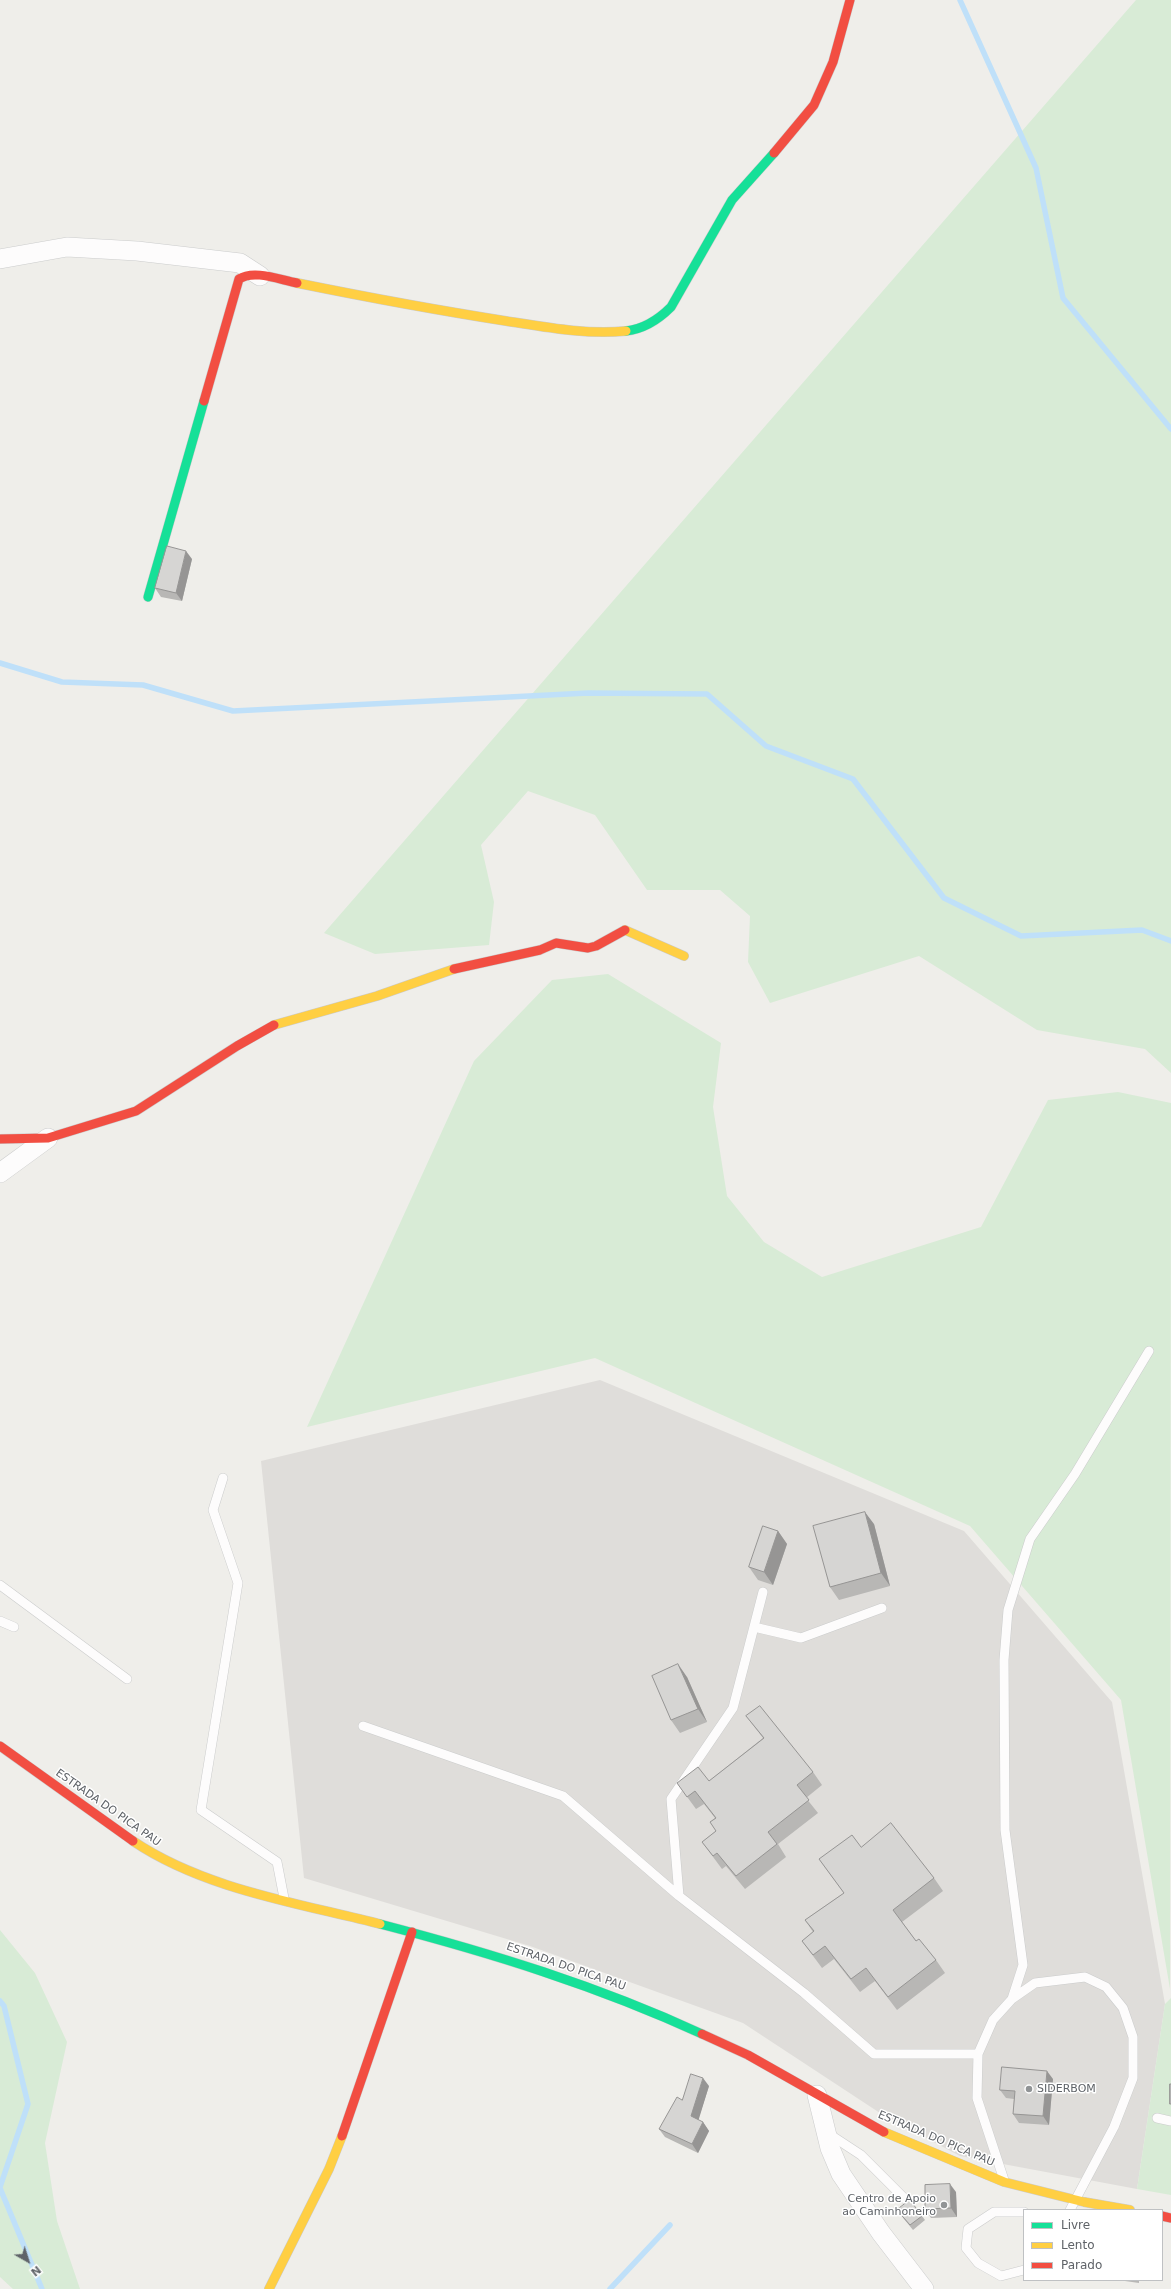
<!DOCTYPE html>
<html>
<head>
<meta charset="utf-8">
<style>
	body { margin:0 }
	#map { position:relative; width:1171px; height:2289px; overflow:hidden; background:#efeeea; font-family:"DejaVu Sans",sans-serif }
	canvas { display:block }
	.legend { position:absolute; left:1023px; top:2209px; width:140px; height:72px; box-sizing:border-box; background:#fff; border:1px solid #bfc1c3; margin:0; padding:5px 7px; list-style:none; font-size:12px; color:#5f6368 }
	.legend li { display:flex; align-items:center; gap:8px; height:20px }
	.legend b { width:20px; border:1px solid #bfc1c3 }
	.north { position:absolute; left:8px; top:2241px; width:40px; height:40px; -webkit-text-stroke:3px #fff; paint-order:stroke; rotate:141deg; font-size:11px; font-weight:700; line-height:16px; text-align:center; color:#5f6368 }
	.north::after { content:''; display:block; margin:auto; width:14px; height:18px; background:#5f6368; clip-path:polygon(50% 0,100% 100%,50% 72%,0 100%) }
</style>
</head>
<body>
<div id="map">
<canvas width="1171" height="2289"></canvas>
<ul class="legend">
<li><b style="height:5px;background:#16e098"></b>Livre</li>
<li><b style="height:5px;background:#ffcf43"></b>Lento</li>
<li><b style="height:5px;background:#f24e42"></b>Parado</li>
</ul>
<div class="north">N</div>
</div>
<script>
const context = document.querySelector('canvas').getContext('2d');
context.lineJoin = 'round';
function fill(path, color) { context.fillStyle = color; context.fill(path, 'evenodd'); }
function strokePath(path, color, width, dash) { context.strokeStyle = color; context.lineWidth = width; context.lineCap = dash ? 'butt' : 'round'; context.setLineDash(dash || []); context.stroke(path); }
function label(font, color, halo, rows, align = 'center') {
  context.font = font + ' "DejaVu Sans",sans-serif'; context.lineWidth = 3; context.setLineDash([]); context.textBaseline = 'middle'; context.strokeStyle = halo; context.fillStyle = color; for (const [text, x, y, turn = 0] of rows) {
    context.save(); context.translate(x, y); context.rotate((+turn || 0) * Math.PI / 180); context.textAlign = isNaN(turn) ? turn : align; if (halo) context.strokeText(text, 0, 0); context.fillText(text, 0, 0); context.restore();
  }
}
fill(new Path2D(`
	M600 1380 964 1531 1112 1702 1165 2004 1137 2189 960 2156 883 2115 743 2023 530 1946 304 1878 261 1461Z`), '#dfddda');
fill(new Path2D(`
	M1136 0H1171V1073L1145 1049 1037 1030 919 956 770 1003 748 962 750 916 720 890H647L595 815 528 791 481 845 494 902 489 945 375 954 324 933Z
	M608 974 721 1043 713 1107 727 1196 764 1242 822 1277 981 1227 1048 1100 1118 1092 1171 1103 1170 1989 1121 1700 970 1526 595 1358 307 1427 474 1061 552 980Z
	M0 1930 35 1973 67 2042 45 2143 57 2221 80 2289H13L0 2277Z
	M1171 1998V2195L1137 2189 1165 2004Z`), '#d8ebd6');
strokePath(new Path2D(`
	M960 0 1036 168 1063 298 1171 429
	M0 663 62 682 143 685 233 711 588 693 707 694 766 746 853 779 944 898 1021 936 1142 930 1171 941
	M0 2001 4 2006 28 2104 0 2187
	M0 2188 42 2289
	M610 2289 670 2225`), '#bfe0f9', 5.5);
const lane = new Path2D(`
	M223 1478 213 1510 238 1583 201 1810 277 1862 284 1898
	M0 1585 127 1679
	M0 1621 14 1627
	M754 1627 801 1638 882 1608
	M363 1726 563 1796 679 1896 804 1993 874 2054H978
	M679 1896 671 1799 733 1708 763 1592
	M1012 1999 1023 1965 1005 1830 1004 1660 1008 1610 1030 1539 1075 1474 1149 1351
	M1157 2118 1171 2121
	M829 2134 861 2155 905 2199
	M1004 2180 977 2098 978 2054 993 2020 1012 1999 1035 1983 1085 1977 1106 1987 1123 2008 1133 2037V2078L1114 2127 1070 2210
	M1024 2212H994L968 2229 966 2248 978 2263 1001 2276 1024 2270`);
const street = new Path2D(`
	M0 259 67 247 137 251 240 263 260 276
	M0 1173 48 1138
	M817 2095 830 2148 841 2174 881 2233 924 2289`);
const fast = new Path2D(`
	M626 331C644 329 658 320 671 307L732 200 774 153
	M148 597 204 401
	M380 1924C491 1953 598 1986 702 2034`);
const slow = new Path2D(`
	M297 283C366 297 436 310 506 321 545 327 586 335 626 331
	M625 930 684 956
	M274 1025 377 996 454 969
	M133 1841C204 1889 298 1903 380 1924
	M884 2132 1004 2182 1084 2202 1130 2210
	M269 2289 329 2169 342 2136`);
const jam = new Path2D(`
	M774 153 814 105 833 62 850 0
	M204 401 239 279C254 269 280 280 297 283
	M454 969 540 950 556 943 588 948 596 946 625 930
	M0 1139 48 1138 136 1111 237 1046 274 1025
	M0 1746 133 1841
	M702 2034 748 2055 884 2132
	M342 2136 412 1932
	M1162 2216 1171 2218`);
strokePath(lane, '#cbcccc', 10);
strokePath(street, '#cbcccc', 20);
strokePath(fast, '#cacacb', 10);
strokePath(slow, '#cacacb', 10);
strokePath(jam, '#cacacb', 10);
strokePath(lane, '#fdfcfc', 9);
strokePath(street, '#fdfcfc', 19);
strokePath(fast, '#16e098', 9);
strokePath(slow, '#ffcf43', 9);
strokePath(jam, '#f24e42', 9);
fill(new Path2D(`
	M192 559 182 601 161 597 155 588Z
	M874 1524 890 1586 839 1600 830 1587Z
	M778 1531 787 1544 773 1585 758 1580 749 1567Z
	M687 1677 707 1722 680 1733 671 1720Z
	M746 1716 813 1772 822 1785 806 1798 818 1813 778 1844 786 1857 745 1889 726 1866 722 1869 702 1842 716 1831 710 1822 715 1818 704 1804 696 1809 677 1783 709 1781 763 1738Z
	M861 1847 934 1878 943 1891 902 1922 916 1941 936 1960 945 1973 897 2010 875 1981 860 1992 834 1959 822 1968 802 1941 813 1932 805 1920 844 1893 819 1859Z
	M1053 2079 1049 2125 1019 2123 1013 2114 1014 2099 1006 2098 1000 2090Z
	M709 2086 698 2120 703 2122 709 2131 698 2153 665 2137 659 2129 682 2100Z
	M956 2192 957 2217 931 2218 925 2209Z
	M900 2214 922 2216 925 2220 913 2230Z
	M1118 2280H1139V2283Z`), '#b8b7b5');
fill(new Path2D(`
	M186 551 192 559 182 601 176 593Z
	M865 1512 874 1524 890 1586 881 1573Z
	M778 1531 787 1544 773 1585 764 1572Z
	M678 1664 687 1677 707 1722 698 1709Z
	M1047 2071 1053 2079 1049 2125 1043 2116Z
	M703 2078 709 2086 697 2125 691 2116Z
	M703 2122 709 2131 698 2153 692 2144Z
	M950 2184 956 2192 957 2217 951 2208Z`), '#969594');
const building = new Path2D(`
	M167 546 186 551 176 593 155 588Z
	M865 1512 881 1573 830 1587 813 1526Z
	M763 1526 778 1531 764 1572 749 1567Z
	M678 1664 698 1709 671 1720 652 1676Z
	M760 1706 813 1772 797 1785 809 1800 768 1832 777 1844 736 1876 717 1853 713 1856 702 1842 716 1831 710 1822 716 1818 695 1791 687 1797 677 1783 698 1767 709 1781 764 1738 746 1716Z
	M891 1823 934 1878 893 1910 916 1941 919 1939 936 1960 888 1997 866 1968 851 1979 825 1946 813 1955 802 1941 814 1931 805 1920 844 1893 819 1859 852 1835 861 1847Z
	M1002 2067 1047 2071 1043 2116 1013 2114 1015 2091 1000 2090Z
	M691 2074 703 2078 691 2116 703 2122 692 2144 659 2129 677 2097 682 2100Z
	M1170 2084H1171V2104H1170Z
	M950 2184 951 2208 925 2209V2185Z
	M910 2200 922 2216 910 2225 897 2210Z`);
fill(building, '#d6d5d3');
strokePath(building, '#969594', 1);
for (const [x, y, r, color] of [
	[1029,2089,4,"#919496"],
	[944,2205,4,"#919496"]
]) { const dot = new Path2D(); dot.arc(x, y, r, 0, 2 * Math.PI); context.fillStyle = color; context.fill(dot); strokePath(dot, '#fff', 1.5); }
label('11px', '#5f6368', '#fff', [
	["ESTRADA DO PICA PAU",108,1808,35],
	["ESTRADA DO PICA PAU",566,1967,19],
	["ESTRADA DO PICA PAU",936,2139,23]
]);
label('11px', '#5f6368', '#fff', [
	["SIDERBOM",1037,2089],
	["Centro de Apoio",936,2199,"right"],
	["ao Caminhoneiro",936,2212,"right"]
], 'left');
</script>
</body>
</html>
